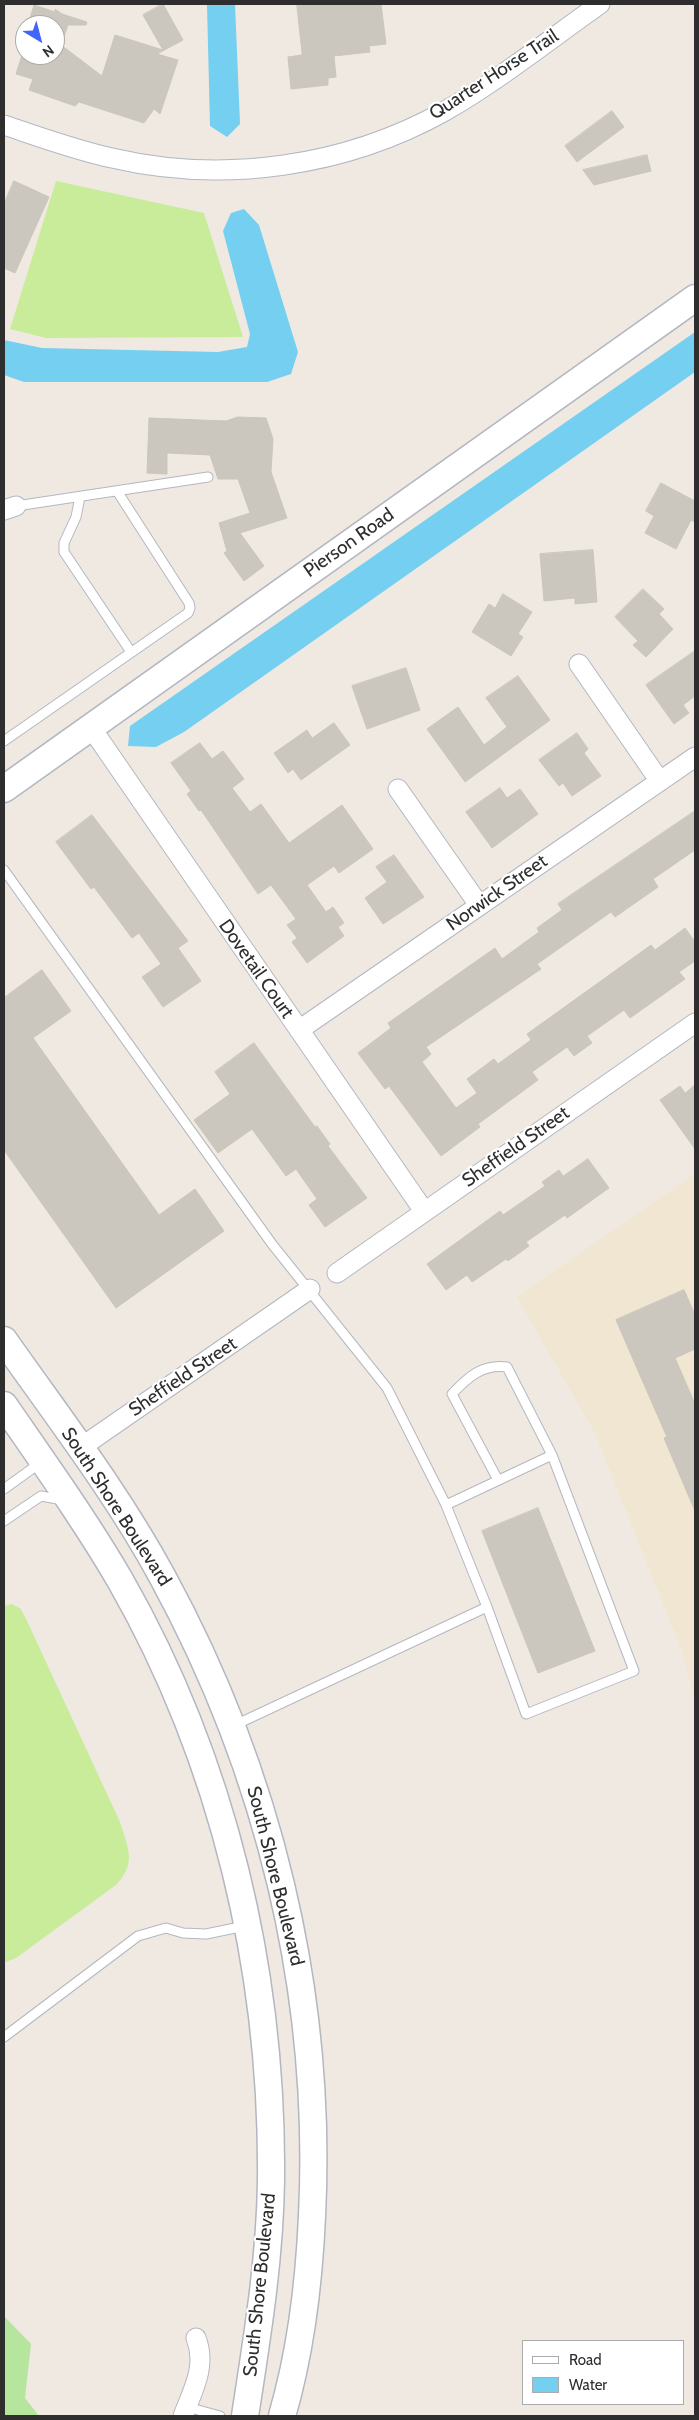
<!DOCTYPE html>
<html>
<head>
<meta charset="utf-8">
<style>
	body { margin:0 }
	#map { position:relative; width:699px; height:2420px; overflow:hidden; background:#efe9e1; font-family:Cabin,sans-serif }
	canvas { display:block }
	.frame { position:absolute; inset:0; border:5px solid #2e2e2e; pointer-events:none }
	.legend { position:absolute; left:522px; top:2340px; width:162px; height:65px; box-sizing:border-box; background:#fff; border:1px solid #ababab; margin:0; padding:6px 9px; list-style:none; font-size:15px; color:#2e2e2e }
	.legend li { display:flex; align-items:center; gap:10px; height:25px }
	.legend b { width:25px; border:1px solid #ababab }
	.north { position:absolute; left:15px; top:15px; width:50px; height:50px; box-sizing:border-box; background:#fff; border:1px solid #ababab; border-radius:50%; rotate:143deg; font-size:14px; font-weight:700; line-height:20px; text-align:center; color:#2e2e2e }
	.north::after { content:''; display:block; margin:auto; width:18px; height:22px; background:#4264fb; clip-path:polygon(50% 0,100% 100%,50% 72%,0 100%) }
</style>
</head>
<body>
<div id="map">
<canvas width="699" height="2420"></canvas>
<div class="frame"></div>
<ul class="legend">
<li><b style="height:6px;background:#fff"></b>Road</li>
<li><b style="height:14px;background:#75cff0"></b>Water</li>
</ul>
<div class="north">N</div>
</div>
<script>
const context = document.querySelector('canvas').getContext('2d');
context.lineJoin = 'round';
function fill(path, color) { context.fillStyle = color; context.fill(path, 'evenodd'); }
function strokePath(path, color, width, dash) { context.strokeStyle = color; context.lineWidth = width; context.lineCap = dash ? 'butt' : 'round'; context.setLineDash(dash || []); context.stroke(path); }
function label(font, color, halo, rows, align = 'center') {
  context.font = font + ' Cabin,sans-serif'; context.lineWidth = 4.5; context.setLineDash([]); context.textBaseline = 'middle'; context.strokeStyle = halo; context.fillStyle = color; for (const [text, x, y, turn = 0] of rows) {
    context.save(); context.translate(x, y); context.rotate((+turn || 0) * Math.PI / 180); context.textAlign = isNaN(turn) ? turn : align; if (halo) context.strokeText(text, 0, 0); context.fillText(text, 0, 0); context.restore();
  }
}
fill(new Path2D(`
	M695 1174V1702L683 1653 595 1433 517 1297Z`), '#f0e6d1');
fill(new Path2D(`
	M4 2316 31 2344 25 2398 39 2416H4Z`), '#b6e59e');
fill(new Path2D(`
	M56 181 204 213 243 337 46 338 10 329Z
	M12 1604 21 1609 28 1623 120 1822C128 1848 137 1863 116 1885L16 1958 6 1962 4 1961V1606Z`), '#c9ec9a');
fill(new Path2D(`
	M207 4H235L240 124 227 137 210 126Z
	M244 209 259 225 298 352 291 374 267 382H24L4 375V340L42 348 218 352 247 347 250 334 223 231 231 213Z
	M695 332V372L184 732 156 747 128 746 130 726Z`), '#75cff0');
const building = new Path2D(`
	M163 4 183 40 157 54 178 60 160 114 154 109 144 123 79 102 75 106 29 90 33 79 16 74 22 55H55V25H28L34 5 55 12V9L62 14 87 22 86 25H68L61 45 102 76 115 35 163 50 143 15Z
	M297 4H381L386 44 369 46 370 52 334 56 336 77 328 78V85L291 89 288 57 302 55Z
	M612 111 624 127 577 162 565 146Z
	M647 155 651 171 594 185 583 170Z
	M14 181 49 197 15 273 4 268V204Z
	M238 417 266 418 273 439 271 472 287 518 240 533 264 566 244 581 224 553 227 551 219 523 250 513 238 479H218L210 455 167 453V474L147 473 149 418 226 421Z
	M661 483 695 501V522L691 520 676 549 645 533 654 516 646 511Z
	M593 550 597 602 575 604V598L544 601 540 554Z
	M643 589 664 609 659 614 673 629 646 657 633 645 638 641 615 617Z
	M503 594 532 612 518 634 523 637 511 656 472 632 489 604 495 608Z
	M695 651V696L683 705 689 713 674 724 646 685Z
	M406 668 420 710 367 729 352 686Z
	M518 676 550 720 465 782 427 729 458 707 484 745 507 727 486 698Z
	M334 723 350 745 301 780 293 769 288 773 274 753 307 730 312 738Z
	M577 733 588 749 584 753 601 776 572 796 563 783 559 786 539 760Z
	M200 743 212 759 223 751 244 779 232 788 250 812 261 804 289 843 342 805 373 849 339 873 334 866 307 885 326 912 333 907 344 923 338 927 344 936 307 963 292 942 297 938 287 925 296 919 271 885 258 894 201 810 199 811 187 794 191 791 171 763Z
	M500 788 507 798 520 789 538 814 492 848 466 812Z
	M695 811V850L653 879 658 887 615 917 611 912 537 964 541 969 426 1047 431 1054 422 1062 456 1108 477 1093 467 1079 494 1059 498 1064 531 1040 527 1034 651 945 655 950 685 928 695 942V961L679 972 685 979 630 1018 624 1010 587 1036 592 1043 574 1056 567 1047 532 1072 538 1080 478 1124 480 1127 441 1156 389 1086 385 1089 358 1053 391 1028 388 1023 495 948 502 959 539 932 537 928 562 910 558 904Z
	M92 815 188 941 178 948 201 981 163 1007 142 977 161 964 139 933 132 938 94 887 91 889 56 842Z
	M394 855 424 897 383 924 365 898 387 882 376 867Z
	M42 970 71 1011 33 1038 159 1215 195 1189 224 1231 116 1308 4 1150V998Z
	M254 1043 315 1127 317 1126 330 1144 328 1146 367 1198 325 1227 309 1205 317 1199 296 1169 286 1176 252 1129 218 1153 194 1120 230 1094 215 1072Z
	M695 1085V1149L660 1100 680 1086 685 1093Z
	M588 1159 609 1188 567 1218 565 1215 526 1242 529 1246 508 1261 506 1259 472 1282 467 1275 446 1290 427 1264 500 1211 503 1215 545 1186 542 1182 559 1170 563 1176Z
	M684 1290 695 1315V1349L675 1358 695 1404V1511L664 1438 667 1437 616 1320Z
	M538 1508 595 1651 538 1673 482 1531Z`);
fill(building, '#cbc7bf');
strokePath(building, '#cbc5ba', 1);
const lane = new Path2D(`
	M80 497 76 517 64 543V552L131 652
	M16 506 208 477
	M4 741 188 613 190 608 189 603 117 491
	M4 870 272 1244 387 1388 446 1505
	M498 1480 452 1394C468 1377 482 1364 507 1367L552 1455
	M4 1489 40 1463
	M4 1521 41 1496 63 1500
	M235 1725 487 1607 526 1714 634 1671 552 1455 446 1505 487 1607
	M4 2037 138 1936 166 1928 183 1933 206 1934 245 1926
	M187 2407 220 2416`);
const street = new Path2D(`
	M4 125C40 137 75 150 112 158 223 184 345 167 445 111 499 80 549 40 600 4
	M4 510 16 506
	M579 664 659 780
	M90 726 424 1211
	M398 789 479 905
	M299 1030 695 757
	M337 1273 695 1023
	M80 1448 310 1289
	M183 2416C193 2390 207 2366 196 2338`);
const secondary = new Path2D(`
	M4 789 695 298
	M4 1340C58 1417 117 1493 162 1576 269 1772 323 1993 312 2216 309 2284 301 2351 282 2416
	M4 1405C44 1463 85 1520 120 1580 224 1762 273 1972 271 2180 270 2260 257 2338 245 2416`);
strokePath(lane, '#b4b7c1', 11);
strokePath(street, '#b4b7c1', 21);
strokePath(secondary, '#b4b7c1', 29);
strokePath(lane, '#fff', 9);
strokePath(street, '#fff', 19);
strokePath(secondary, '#fff', 26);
label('19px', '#2e2e2e', '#fff', [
	["Quarter Horse Trail",494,75,-33],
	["Pierson Road",349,543,-35],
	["Norwick Street",497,893,-35],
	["Dovetail Court",256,969,55],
	["Sheffield Street",516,1147,-35],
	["Sheffield Street",183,1377,-34],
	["South Shore Boulevard",116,1507,57],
	["South Shore Boulevard",275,1876,76],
	["South Shore Boulevard",260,2285,-84]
]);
</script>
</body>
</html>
